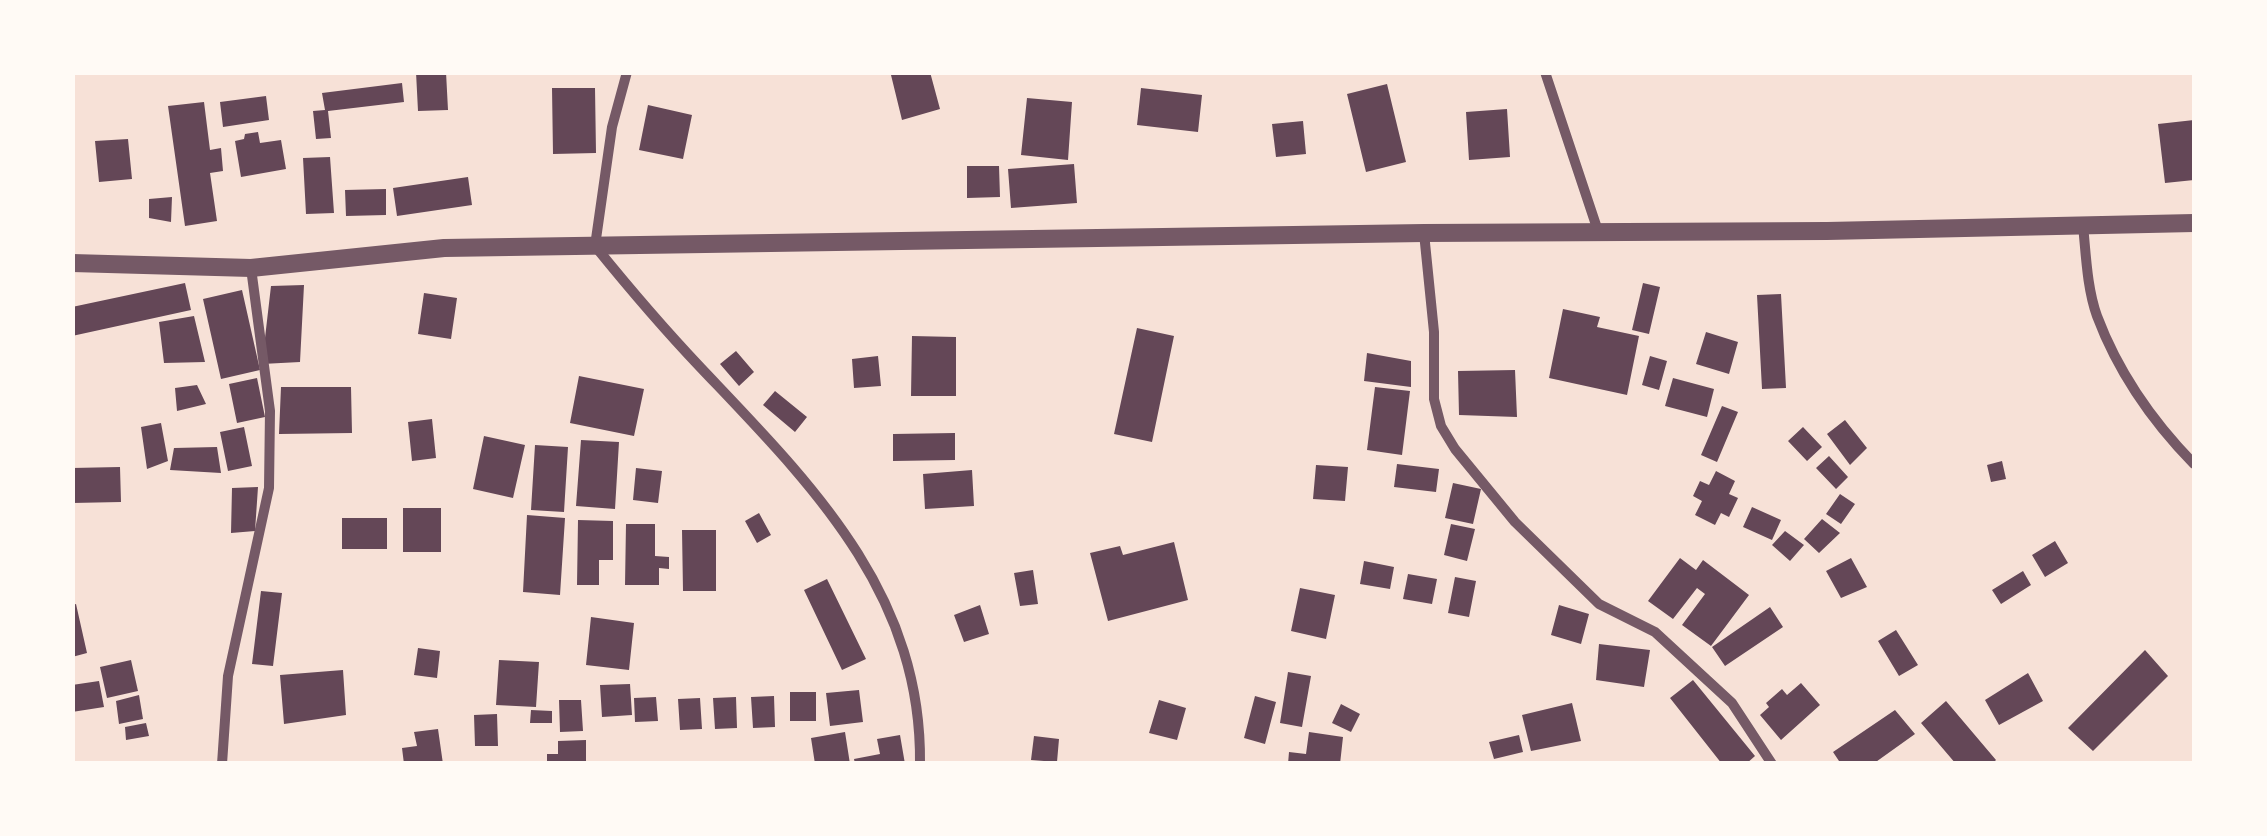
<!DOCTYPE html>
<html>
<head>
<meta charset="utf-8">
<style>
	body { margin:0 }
	#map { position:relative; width:2267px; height:836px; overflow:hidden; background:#f7e1d7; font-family:Helvetica,sans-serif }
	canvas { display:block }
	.frame { position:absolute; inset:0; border:75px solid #fffaf5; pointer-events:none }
</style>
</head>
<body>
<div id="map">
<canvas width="2267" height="836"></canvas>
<div class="frame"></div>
</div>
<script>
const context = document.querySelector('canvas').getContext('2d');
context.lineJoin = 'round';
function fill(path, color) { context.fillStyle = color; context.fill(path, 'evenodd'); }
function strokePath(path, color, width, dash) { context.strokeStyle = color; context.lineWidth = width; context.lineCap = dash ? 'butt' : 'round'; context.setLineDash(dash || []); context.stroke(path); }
fill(new Path2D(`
	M416 72H446L448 110 418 111Z
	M901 72H930L940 109 902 120 891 75Z
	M402 83 404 102 328 111 331 138 316 139 313 111 325 110 322 93Z
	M1387 84 1406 162 1366 172 1347 94Z
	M552 88H595L596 153 553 154Z
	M1141 88 1202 95 1198 132 1137 125Z
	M266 96 269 120 223 127 220 102Z
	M1027 98 1072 102 1068 160 1021 155Z
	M204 102 210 150 221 148 223 171 210 173 217 221 185 226 168 106Z
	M648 105 692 115 683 159 639 150Z
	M1507 109 1510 157 1469 160 1466 112Z
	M2194 120V180L2165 183 2158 124Z
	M1303 121 1306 154 1276 157 1272 124Z
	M258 132 260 143 281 140 286 169 241 177 235 141 244 139 245 134Z
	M128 139 132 179 99 182 95 141Z
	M330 157 334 213 306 214 303 158Z
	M1074 164 1077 203 1011 208 1008 169Z
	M967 166H999L1000 197 967 198Z
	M468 177 472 205 397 216 393 188Z
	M386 189V215L346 216 345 190Z
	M172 197 171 222 149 218V199Z
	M185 283 191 310 72 336V307Z
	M1643 283 1660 287 1649 334 1632 330Z
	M304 285 300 362 262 364 271 286Z
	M242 290 260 370 221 379 203 299Z
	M424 293 457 298 451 339 418 334Z
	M1781 294 1786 388 1762 389 1757 295Z
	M1563 309 1600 317 1597 327 1639 336 1627 395 1549 378Z
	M194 316 205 362 164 363 159 322Z
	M1137 328 1174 336 1152 442 1114 434Z
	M1706 332 1738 342 1729 374 1696 364Z
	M912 336 956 337V396H911Z
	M736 351 754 372 739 386 720 364Z
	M1367 353 1411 361V387L1364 381Z
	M878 356 881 386 854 388 852 359Z
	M1650 356 1667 361 1659 390 1642 385Z
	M1515 370 1517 417 1459 415 1458 371Z
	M579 376 644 389 634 436 570 423Z
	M257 378 265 417 237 423 229 384Z
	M1673 378 1714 389 1707 417 1665 406Z
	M197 385 206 404 177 411 175 388Z
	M281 387H351L352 433 279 434Z
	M1375 387 1410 391 1402 455 1367 450Z
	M775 391 807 417 795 432 763 405Z
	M1722 406 1738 412 1717 462 1701 455Z
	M432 419 436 458 412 461 408 422Z
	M1845 420 1867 448 1850 465 1827 434Z
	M161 423 168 461 147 469 141 427Z
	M244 427 252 466 228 471 220 432Z
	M1803 427 1822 447 1807 461 1788 441Z
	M955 433V460L893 461V434Z
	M484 436 525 445 513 498 473 489Z
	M581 440 619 442 615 509 576 506Z
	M535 445 568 447 564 512 531 510Z
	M217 447 221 473 170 470 174 448Z
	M1829 456 1848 477 1836 489 1816 468Z
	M2002 461 2006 479 1991 482 1987 465Z
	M1397 464 1439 469 1436 492 1394 487Z
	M1316 465 1348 467 1345 501 1313 499Z
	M120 467 121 502 72 503V468Z
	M636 468 662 471 658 503 633 500Z
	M972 470 974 506 925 509 923 474Z
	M1716 471 1735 481 1729 494 1738 498 1729 517 1721 513 1715 525 1695 515 1702 501 1693 496 1700 481 1709 485Z
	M1453 483 1481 489 1473 524 1445 518Z
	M258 487 255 531 231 533 232 488Z
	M1840 494 1855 504 1841 524 1826 514Z
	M1752 507 1781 520 1772 540 1743 527Z
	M403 508H441V552H403Z
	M759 513 771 535 757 543 745 521Z
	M527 515 565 518 560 595 523 592Z
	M342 518H387V549H342Z
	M1822 519 1840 533 1819 553 1804 539Z
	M578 520 613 521V560H599V585H577Z
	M626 524H655V556L669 557V569L659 568V585H625Z
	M1451 524 1475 529 1467 561 1444 555Z
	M682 530H716V591H683Z
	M1785 531 1804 545 1790 561 1772 545Z
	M2055 541 2068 563 2045 577 2032 555Z
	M1174 542 1188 600 1108 621 1090 553 1120 546 1123 555Z
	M1680 558 1696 570 1703 560 1749 595 1711 646 1682 625 1705 594 1697 588 1673 619 1648 601Z
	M1851 558 1867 587 1841 598 1826 571Z
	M1364 561 1394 567 1390 589 1360 584Z
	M1033 570 1038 604 1020 606 1014 573Z
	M2023 571 2031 585 2001 604 1992 590Z
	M1408 574 1437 579 1432 604 1403 599Z
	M1455 577 1476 581 1469 617 1448 613Z
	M827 579 866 659 842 670 804 590Z
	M1300 588 1335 595 1326 639 1291 631Z
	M261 591 282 593 273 666 252 664Z
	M76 604 87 653 72 657V605Z
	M980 605 989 634 964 642 954 615Z
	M1559 605 1589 614 1581 644 1551 635Z
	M1770 607 1783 627 1725 666 1712 647Z
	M591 617 634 623 629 670 586 665Z
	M1896 630 1918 665 1899 676 1878 641Z
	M1599 644 1650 650 1644 687 1596 680Z
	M418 648 440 651 437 678 414 675Z
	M2145 650 2168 676 2093 751 2068 728Z
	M131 660 138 691 107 698 100 667Z
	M499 660 539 662 536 707 496 705Z
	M343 670 346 715 284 724 280 675Z
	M1288 672 1311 676 1302 727 1280 723Z
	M2028 673 2043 701 1999 725 1985 700Z
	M1693 680 1755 756 1746 764H1722L1670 698Z
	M99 681 104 707 72 712V685Z
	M1801 683 1820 705 1781 740 1760 715 1769 707 1766 703 1782 689 1787 695Z
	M630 684 632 715 602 717 600 685Z
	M859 690 863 722 830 726 826 693Z
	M790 692H816V721H790Z
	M139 695 143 719 119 724 116 701Z
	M774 696 775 727 753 728 751 697Z
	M1255 696 1276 702 1265 744 1244 738Z
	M656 697 658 721 635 722 634 698Z
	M736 697 737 728 715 729 713 698Z
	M700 698 702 729 680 730 678 699Z
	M559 700H581L583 731 560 732Z
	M1159 700 1186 708 1177 740 1149 733Z
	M1946 701 1996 760 1992 764H1956L1921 723Z
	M1572 703 1581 741 1531 751 1522 715Z
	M1341 704 1360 714 1351 732 1332 723Z
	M531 710 552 711V723H530Z
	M1895 710 1915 734 1873 764H1841L1833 752Z
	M497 714 498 746H475L474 715Z
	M146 723 149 736 126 740 125 727Z
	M438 729 443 764H404L402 748 417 746 414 732Z
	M845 732 850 764H815L811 738Z
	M1309 732 1343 737 1340 764H1288L1289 752 1306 754Z
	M900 735 905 764H855L854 759 880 754 877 739Z
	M1519 735 1523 752 1494 759 1489 742Z
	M1034 736 1059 739 1057 762 1031 760Z
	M586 740V764H547V754H558V741Z`), '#644757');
strokePath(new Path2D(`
	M627 72 612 127 595 246C629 288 664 329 701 368 810 483 922 592 920 764
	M1545 72 1598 231
	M2083 225C2086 255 2087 288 2097 316 2118 372 2153 422 2194 464
	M1424 233 1434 332V399L1441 426 1455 449 1515 522 1599 604 1655 632 1732 703 1772 764
	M222 764 228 676 269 488 270 411 251 268`), '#755966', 10);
strokePath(new Path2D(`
	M72 263 251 268 444 248 1424 233 1827 231 2194 223`), '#755966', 18);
</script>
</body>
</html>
